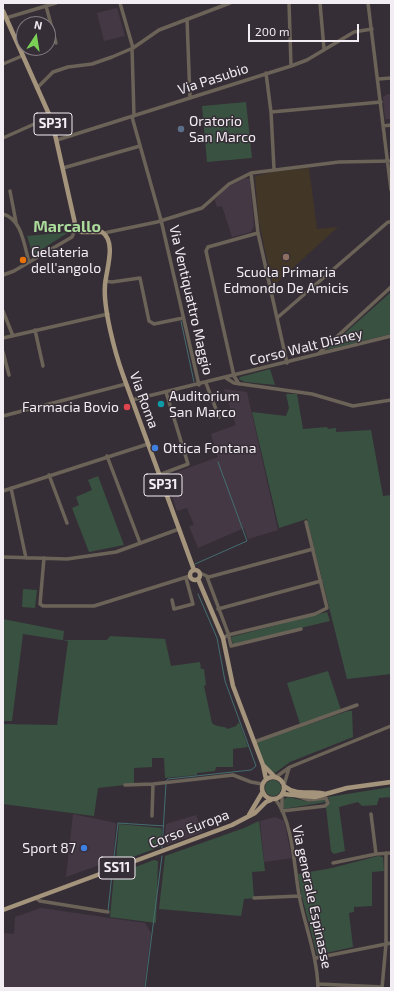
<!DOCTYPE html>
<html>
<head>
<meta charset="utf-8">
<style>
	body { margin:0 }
	#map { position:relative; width:394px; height:991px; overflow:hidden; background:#362e36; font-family:"Exo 2",sans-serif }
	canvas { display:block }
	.frame { position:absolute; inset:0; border:4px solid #f2edf2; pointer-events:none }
	.north { position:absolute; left:16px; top:16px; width:40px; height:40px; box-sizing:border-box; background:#362e36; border:1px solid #817a81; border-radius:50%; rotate:12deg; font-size:11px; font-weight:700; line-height:16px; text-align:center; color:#f2edf2 }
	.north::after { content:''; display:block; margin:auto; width:14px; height:18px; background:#7ad156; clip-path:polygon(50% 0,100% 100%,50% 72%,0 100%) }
	.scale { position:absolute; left:248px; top:24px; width:111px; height:18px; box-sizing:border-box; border:2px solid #f2edf2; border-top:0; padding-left:5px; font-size:12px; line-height:14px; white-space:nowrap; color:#f2edf2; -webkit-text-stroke:3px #362e36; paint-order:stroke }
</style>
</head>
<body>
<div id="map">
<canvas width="394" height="991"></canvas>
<div class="frame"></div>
<div class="north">N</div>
<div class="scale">200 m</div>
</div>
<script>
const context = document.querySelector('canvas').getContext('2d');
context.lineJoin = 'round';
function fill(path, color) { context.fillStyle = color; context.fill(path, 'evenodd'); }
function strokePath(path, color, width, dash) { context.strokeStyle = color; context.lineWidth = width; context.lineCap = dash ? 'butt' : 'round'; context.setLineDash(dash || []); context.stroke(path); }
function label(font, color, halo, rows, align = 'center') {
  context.font = font + ' "Exo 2",sans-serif'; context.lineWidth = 3; context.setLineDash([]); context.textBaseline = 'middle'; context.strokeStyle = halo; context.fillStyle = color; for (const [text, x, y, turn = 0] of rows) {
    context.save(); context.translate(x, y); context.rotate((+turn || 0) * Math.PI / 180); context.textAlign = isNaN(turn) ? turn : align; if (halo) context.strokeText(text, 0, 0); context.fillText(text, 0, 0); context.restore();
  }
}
fill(new Path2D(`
	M117 8 125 36 104 41 97 13Z
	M388 94H391V119H385L383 97Z
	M246 178 250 179 254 226 251 232 232 237 222 206 217 207 215 200 226 188Z
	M224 389 247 392 278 530 248 539 244 528 198 548 189 526 194 525 187 508 177 511 171 494 183 490 180 482 167 486 164 477 218 457 211 434 236 425Z
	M73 814 116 823 113 860 66 877Z
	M196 815 203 832 166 845 165 836 166 824Z
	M275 817 284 821 292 858 264 862 260 821Z
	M41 908 145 923 151 933 144 988H3V933L14 934 15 917Z`), '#443845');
fill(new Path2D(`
	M309 168 317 229 338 227 273 286 258 218 255 176 278 171Z`), '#423627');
fill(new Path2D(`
	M246 102 252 158 207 162 202 106Z
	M69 232 33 255 27 236Z
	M391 292V334L326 350Z
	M270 369 275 385 245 382 239 379 240 377Z
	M286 394H297L303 429 327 427 328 429 336 428V432L371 430 383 496 391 495V674L347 679 307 519 279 528 252 412 286 416 289 408Z
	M98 476 124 545 89 552 72 508 79 505 76 497 92 490 88 480Z
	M23 589 37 590 35 608 22 607Z
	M327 612 330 621 233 644 231 637Z
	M3 619 64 631 63 640H107L110 636 165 639 171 666 200 662 201 669H204L206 685 204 686 212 723C217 728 223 725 228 729L236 726 239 722 248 747 233 749V767H216L215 771 197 773V775L165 778 164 758H152V767L134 768V784L98 788 94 816 3 804V724L57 725 68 641 23 634 12 721H3Z
	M328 671 341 710 300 724 287 683Z
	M348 711H352L353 737 290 762 275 773 266 768 257 742Z
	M265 788a8 8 0 1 1 16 0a8 8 0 1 1-16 0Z
	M391 787V797L379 798 377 805 362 806 358 802 339 807 345 851 334 854 331 851 326 807 330 802 328 797Z
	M288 797 310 802 324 799 326 802 284 809V799Z
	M259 821 265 871 252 872 254 898 244 899 241 916 159 909 165 856 244 828Z
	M119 824 161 828 162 831 160 847 119 862 116 860Z
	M378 856 383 857 384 871 372 872V906L354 907V912L349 913 353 947 317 955 301 893 298 874 332 868Z
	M154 860 158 861 156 923 110 917 114 875Z`), '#395141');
strokePath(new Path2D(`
	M181 321 194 382
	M195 564 247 541 218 462
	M166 781 168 779 251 770 256 766 225 681 217 638 198 594
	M162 848 166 784
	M113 866 118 823 164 826
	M108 911 112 874
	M145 988 162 856`), '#436e70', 1);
strokePath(new Path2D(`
	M120 3 133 48
	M289 3 291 66
	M320 3 324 49
	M368 3 391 190
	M46 6 56 43
	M6 18 56 3
	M187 19 190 98
	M132 48 134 116
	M3 64 22 56
	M266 73 271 112 274 169
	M378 79 391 78
	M37 88 53 72 68 67 92 64 112 57 133 48 159 30 230 3
	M271 112 381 102
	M132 117 161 220 199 385
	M383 126 391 125
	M3 138 50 117
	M57 140 291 66 307 60 354 32 372 29
	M63 168 140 146
	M251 173 258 233 287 363
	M10 191 16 222
	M3 214C22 219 24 245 29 262
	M104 233 157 222 202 208 229 184 251 173 339 162 391 161
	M3 275 14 271 72 237 76 228
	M105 281 112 282 140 278 149 321 154 324 183 318
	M3 311 13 336
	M277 318 388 222H391
	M35 330 43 366
	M3 338 108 314
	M3 352 9 375
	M318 354 391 287
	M226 378 234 383 312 394 353 406 391 400
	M206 383 219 417
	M239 384 234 376 206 251 208 247 258 233
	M132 400 391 336
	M3 416 126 384
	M107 456 140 543
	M49 475 67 523
	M159 475 188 464 166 392
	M11 488 26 558
	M3 491 148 444
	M3 557 67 559 116 552 179 529
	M44 558 40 604 43 606H94L190 576
	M200 573 209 577 313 549
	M207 577 228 633 231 646 301 629
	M172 600 174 609 193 604 186 578
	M218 609 321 581
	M223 638 228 635 315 614 327 608 306 522
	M254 742 357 705
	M276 777 290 767 391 726
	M125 785 153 784 233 775 251 782 262 784
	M284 785 289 768
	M282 796V808
	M276 800C293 823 294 866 299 895 305 927 317 954 318 988
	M282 811 325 806 328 803 326 798 309 800 297 796
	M371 814 376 854
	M152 816 153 784
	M333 863 376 854 391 853
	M36 898 40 901 108 912
	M254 898 300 896
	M316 958 391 943
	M318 984 382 987
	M382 988 386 944V853`), '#6b6357', 3.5);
strokePath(new Path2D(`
	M3 11 52 121 76 228 81 232H102C117 242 106 270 105 285 103 308 115 353 123 375L194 570
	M190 575a5 5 0 1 1 10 0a5 5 0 1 1-10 0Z
	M198 579 223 638 233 686 263 765 266 779
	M264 766 275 777
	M262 788a11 11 0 1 1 22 0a11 11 0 1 1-22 0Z
	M284 786C299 798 312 789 325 794
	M283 794 315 797 347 788 391 782
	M249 815 262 793
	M3 910 232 825 255 813 266 802 271 800`), '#a4947b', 4.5);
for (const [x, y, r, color] of [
	[181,129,4,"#5c6f8a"],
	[286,257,4,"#8d6e63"],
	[23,260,4,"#e8710a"],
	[161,404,4,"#0f9aa8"],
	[127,407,4,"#e0444e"],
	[155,448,4,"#3f7fe0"],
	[84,848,4,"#3f7fe0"]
]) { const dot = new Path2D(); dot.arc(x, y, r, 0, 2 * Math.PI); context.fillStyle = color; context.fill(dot); strokePath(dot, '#362e36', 1.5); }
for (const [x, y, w] of [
	[53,124,38],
	[163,485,38],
	[117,868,36]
]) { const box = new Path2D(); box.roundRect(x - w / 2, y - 11, w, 22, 3); context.fillStyle = '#362e36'; context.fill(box); strokePath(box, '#f2edf2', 1); }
label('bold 13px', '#f2edf2', null, [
	["SP31",53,124],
	["SP31",163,485],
	["SS11",117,868]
]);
label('14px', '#f2edf2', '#362e36', [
	["Via Pasubio",213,79,-18],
	["Via Ventiquattro Maggio",191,300,77],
	["Corso Walt Disney",306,347,-14],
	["Via Roma",144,400,70],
	["Corso Europa",189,829,-21],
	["Via generale Espinasse",312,897,78]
]);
label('14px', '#f2edf2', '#362e36', [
	["Oratorio",189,121],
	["San Marco",189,137],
	["Gelateria",31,252],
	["dell'angolo",31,268],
	["Scuola Primaria",286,272,"center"],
	["Edmondo De Amicis",286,288,"center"],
	["Auditorium",169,396],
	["San Marco",169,412],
	["Farmacia Bovio",119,407,"right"],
	["Ottica Fontana",163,448],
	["Sport 87",76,848,"right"]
], 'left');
label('bold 16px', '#abdb9a', '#362e36', [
	["Marcallo",67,227]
]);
</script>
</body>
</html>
